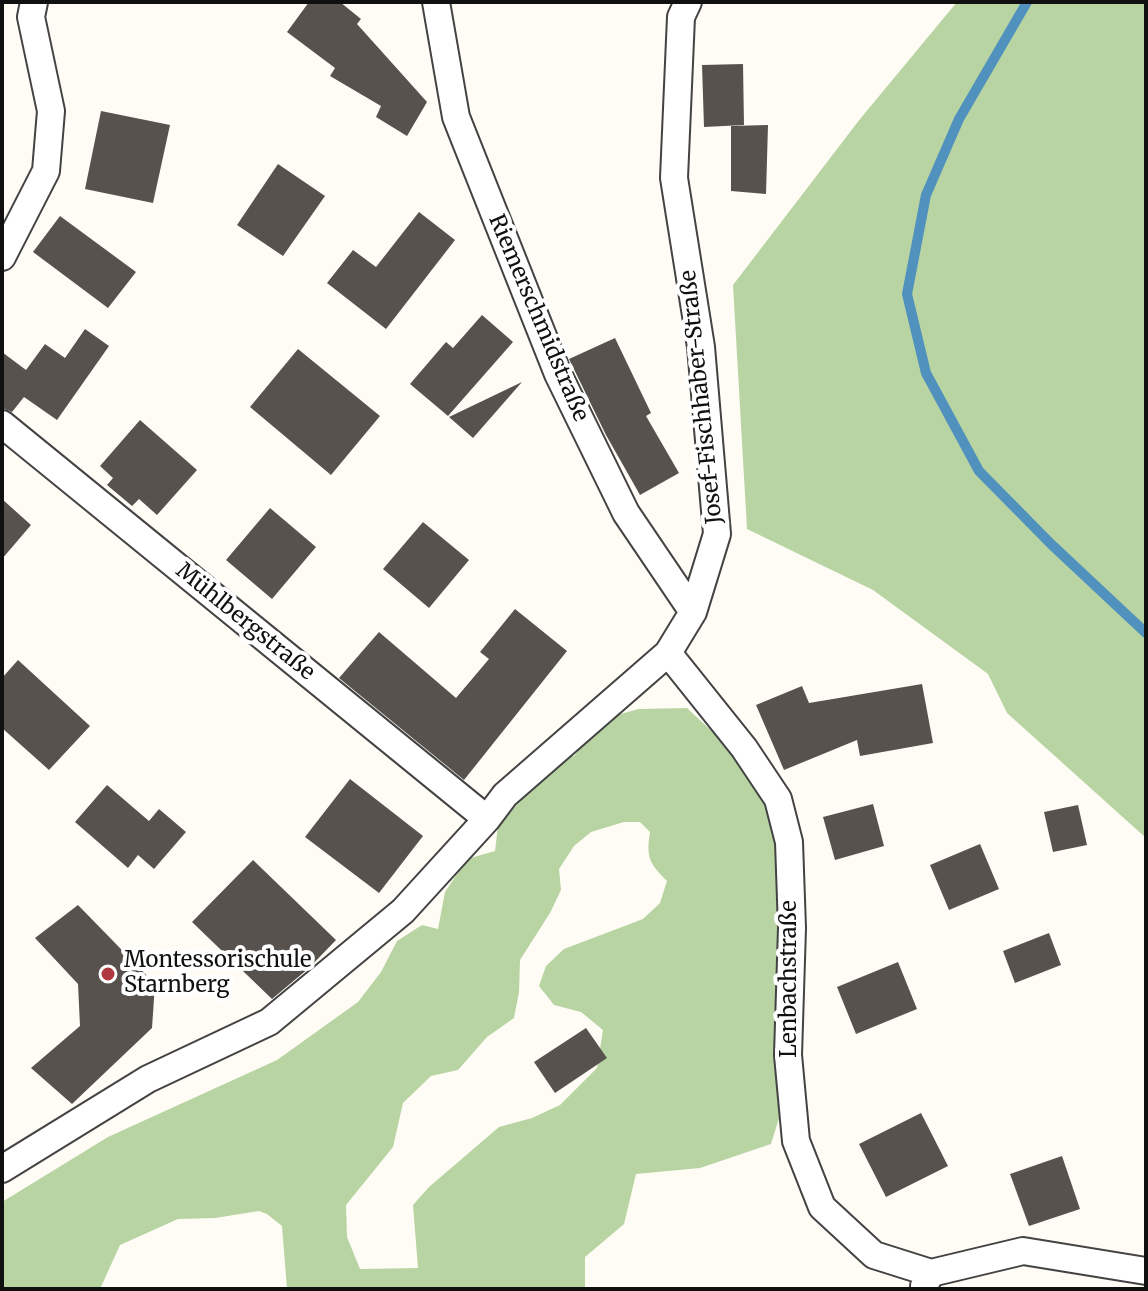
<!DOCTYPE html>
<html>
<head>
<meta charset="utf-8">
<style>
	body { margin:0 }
	#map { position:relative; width:1148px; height:1291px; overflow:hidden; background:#fefcf5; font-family:Merriweather,serif }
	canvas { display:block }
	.frame { position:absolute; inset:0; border:4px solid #101010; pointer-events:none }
</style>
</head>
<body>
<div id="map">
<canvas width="1148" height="1291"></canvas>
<div class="frame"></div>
</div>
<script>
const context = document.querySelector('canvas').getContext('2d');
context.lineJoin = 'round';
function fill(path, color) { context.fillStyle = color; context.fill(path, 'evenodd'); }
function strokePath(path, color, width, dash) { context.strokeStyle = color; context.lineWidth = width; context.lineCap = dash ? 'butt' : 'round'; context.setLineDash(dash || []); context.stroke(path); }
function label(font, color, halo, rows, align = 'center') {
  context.font = font + ' Merriweather,serif'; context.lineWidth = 8; context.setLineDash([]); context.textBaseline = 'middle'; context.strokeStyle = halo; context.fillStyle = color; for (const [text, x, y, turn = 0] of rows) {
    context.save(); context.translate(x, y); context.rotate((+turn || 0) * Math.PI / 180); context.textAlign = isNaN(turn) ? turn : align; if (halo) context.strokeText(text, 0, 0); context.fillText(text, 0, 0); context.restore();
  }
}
fill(new Path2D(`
	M957 2H1146V838L1007 713 988 674 873 590 747 529 733 285 860 119Z
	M687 708 735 753 763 789 779 837 782 957 780 1115 771 1144 700 1168 636 1174 624 1224 585 1257V1289H287L282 1226 267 1214 259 1211 215 1218 178 1219 120 1245 100 1289H2V1202L108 1137 277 1060 358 1002 381 972 397 941 422 925 438 929 445 892 467 859 495 851 498 826 558 759 574 756 602 719 639 709ZM624 822H640L650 832C646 857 649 863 667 881L660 903 643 919 564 949 546 966 539 986 554 1005 581 1012 603 1030 597 1068 560 1105 532 1118 499 1127 429 1187 413 1205 418 1268 360 1269 347 1237 346 1205 393 1147 403 1103 431 1076 458 1070 487 1037 514 1018 519 992 520 960 550 913 561 890 559 869 574 846 591 832Z`), '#b9d4a3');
strokePath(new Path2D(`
	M1027 2 959 119 926 195 907 294 926 373 979 471 1051 544 1146 633`), '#5091bd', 10);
fill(new Path2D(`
	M309 2H340L361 19 357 24 427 102 407 136 376 117 381 106 330 76 335 68 287 32Z
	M743 64 744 125 704 127 702 65Z
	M101 111 170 125 153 203 85 189Z
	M768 125 766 194 731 191V126Z
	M278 164 325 196 283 256 237 225Z
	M419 212 455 240 386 329 327 283 353 250 376 267Z
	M60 216 136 272 108 308 33 252Z
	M482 315 513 342 448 416 410 384 446 342 453 348Z
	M85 329 109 346 57 420 24 397 12 412 2 408V352L26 370 45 344 65 358Z
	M615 338 651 413 646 416 679 473 640 495 606 435 569 359Z
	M298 349 380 416 331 475 250 407Z
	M522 382 473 438 449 417Z
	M140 420 197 470 157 515 139 499 132 506 107 485 113 478 100 466Z
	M2 499 31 525 2 559Z
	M270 508 316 547 272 599 226 560Z
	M423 522 469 560 429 608 383 569Z
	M515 609 567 651 464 780 339 678 379 632 456 698 489 659 480 652Z
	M18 660 90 726 49 770 2 728V678Z
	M922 684 933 743 860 756 857 740 784 770 756 705 802 686 809 703Z
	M350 779 423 836 379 893 305 837Z
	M107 785 149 821 159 809 186 832 154 869 138 855 128 868 75 822Z
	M873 804 884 846 835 860 823 817Z
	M1078 805 1087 845 1053 852 1044 812Z
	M980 844 999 889 949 910 930 865Z
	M253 860 336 940 309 968 272 999 192 922Z
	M78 905 155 984 152 1028 72 1104 31 1068 80 1026 78 984 35 938Z
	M1049 933 1061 965 1015 983 1003 951Z
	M898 962 917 1009 856 1034 837 987Z
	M586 1028 607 1058 555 1093 534 1062Z
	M921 1113 948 1166 886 1197 859 1144Z
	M1062 1156 1080 1209 1029 1226 1010 1174Z`), '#58524e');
const street = new Path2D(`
	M436 2 456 117 558 374 626 513 693 612
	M2 257 46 171 51 111 31 17 34 2
	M2 424 487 819
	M668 653 744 748 778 799 789 842 792 928 788 1055 796 1141 822 1207 874 1255 931 1273
	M2 1169 148 1079 269 1022 403 911 487 819 505 795 668 653 693 612 717 534 701 347 674 178 681 17 688 2
	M924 1286 931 1273 1023 1251 1146 1271`);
strokePath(street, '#434343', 30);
strokePath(street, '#fff', 26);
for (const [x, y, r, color] of [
	[108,974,8,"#af393f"]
]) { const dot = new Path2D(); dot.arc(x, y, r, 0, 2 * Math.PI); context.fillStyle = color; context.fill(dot); strokePath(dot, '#fff', 3); }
label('22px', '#101010', '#fff', [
	["Riemerschmidstraße",538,318,67],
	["Josef-Fischhaber-Straße",702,397,-96],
	["Mühlbergstraße",245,622,39],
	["Lenbachstraße",790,979,-90]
]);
label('22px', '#101010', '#fff', [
	["Montessorischule",124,961],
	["Starnberg",124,986]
], 'left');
</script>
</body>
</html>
